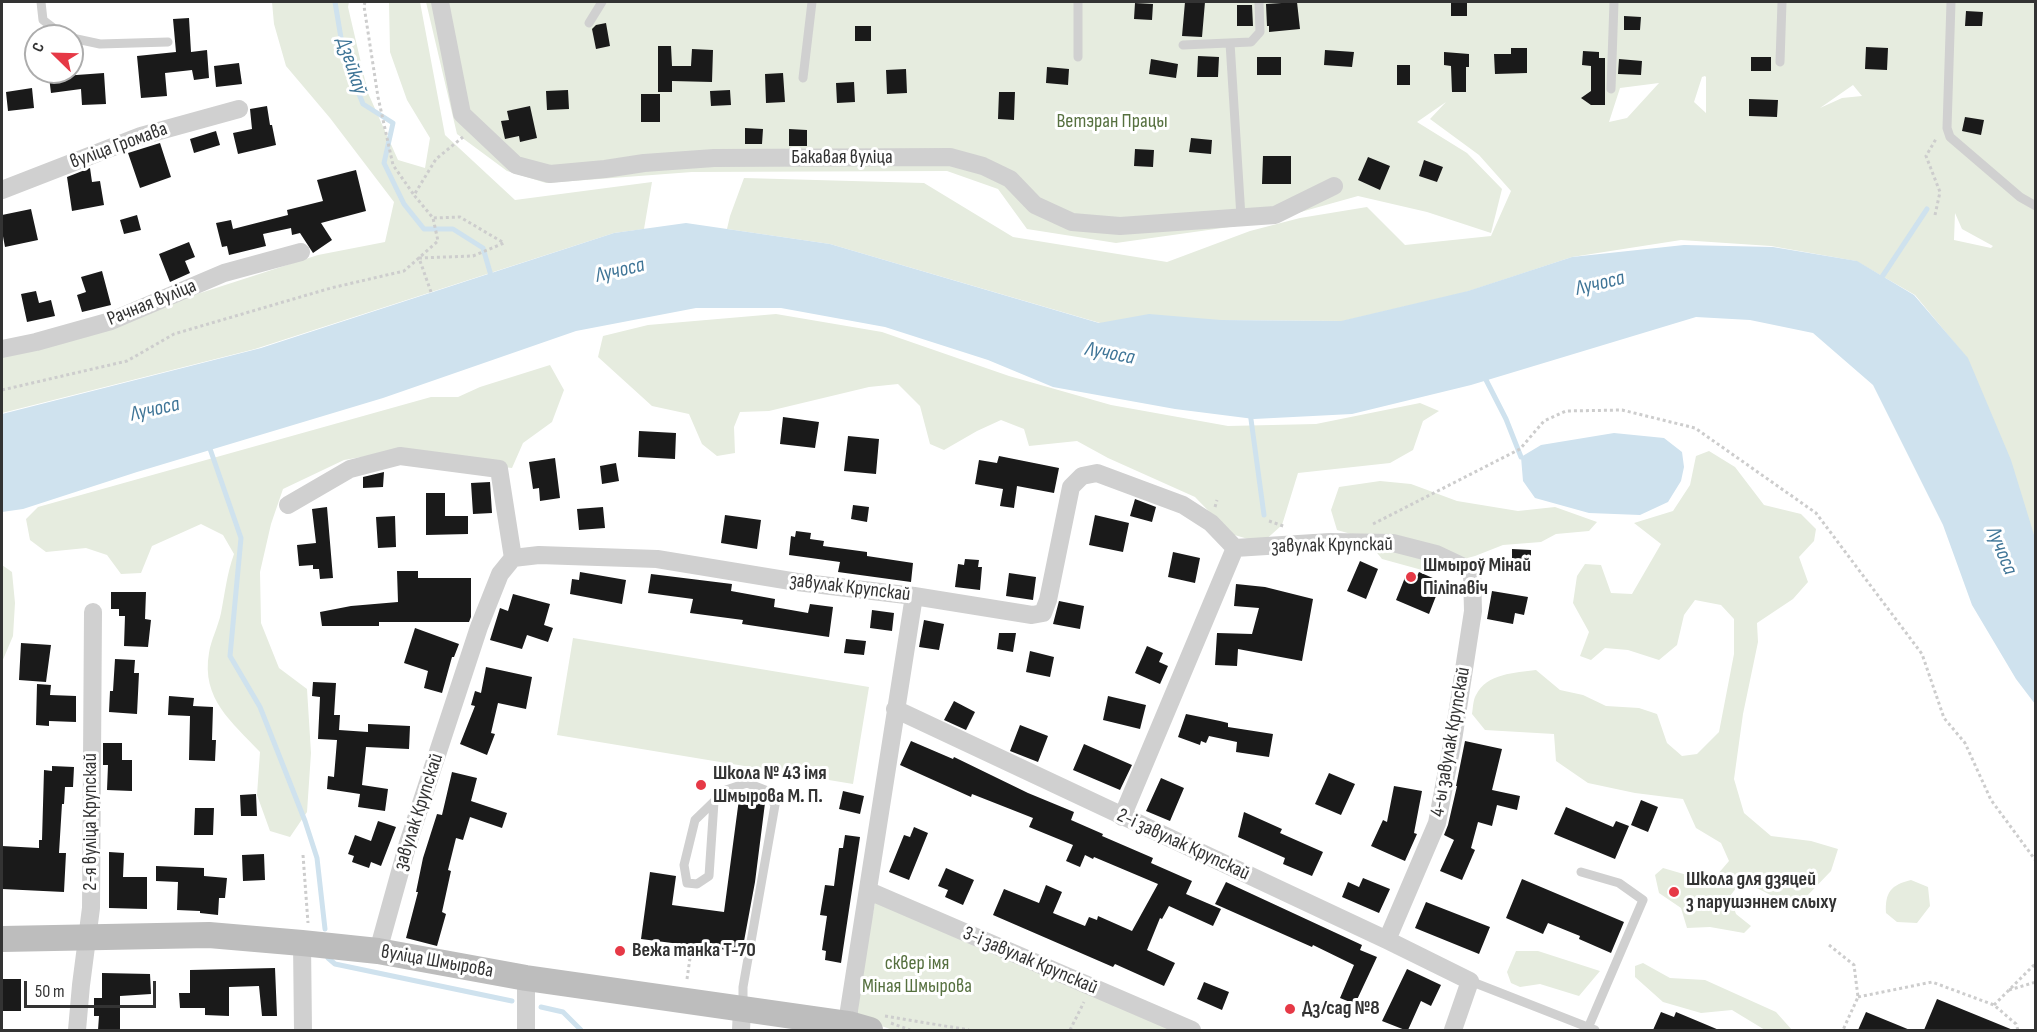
<!DOCTYPE html>
<html>
<head>
<meta charset="utf-8">
<style>
	body { margin:0 }
	#map { position:relative; width:2037px; height:1032px; overflow:hidden; background:#fff; font-family:"Sofia Sans Condensed",sans-serif }
	canvas { display:block }
	.frame { position:absolute; inset:0; border:3px solid #333; pointer-events:none }
	.north { position:absolute; left:24px; top:24px; width:60px; height:60px; box-sizing:border-box; background:#fff; border:2px solid #adadad; border-radius:50%; rotate:293deg; font-size:16px; font-weight:700; line-height:24px; text-align:center; color:#333 }
	.north::after { content:''; display:block; margin:auto; width:21px; height:27px; background:#e63946; clip-path:polygon(50% 0,100% 100%,50% 72%,0 100%) }
	.scale { position:absolute; left:24px; top:981px; width:132px; height:27px; box-sizing:border-box; border:3px solid #333; border-top:0; padding-left:8px; font-size:18px; line-height:21px; white-space:nowrap; color:#333; -webkit-text-stroke:4px #fff; paint-order:stroke }
</style>
</head>
<body>
<div id="map">
<canvas width="2037" height="1032"></canvas>
<div class="frame"></div>
<div class="north">С</div>
<div class="scale">50 m</div>
</div>
<script>
const context = document.querySelector('canvas').getContext('2d');
context.lineJoin = 'round';
function fill(path, color) { context.fillStyle = color; context.fill(path, 'evenodd'); }
function strokePath(path, color, width, dash) { context.strokeStyle = color; context.lineWidth = width; context.lineCap = dash ? 'butt' : 'round'; context.setLineDash(dash || []); context.stroke(path); }
function label(font, color, halo, rows, align = 'center') {
  context.font = font + ' "Sofia Sans Condensed",sans-serif'; context.lineWidth = 6; context.setLineDash([]); context.textBaseline = 'middle'; context.strokeStyle = halo; context.fillStyle = color; for (const [text, x, y, turn = 0] of rows) {
    context.save(); context.translate(x, y); context.rotate((+turn || 0) * Math.PI / 180); context.textAlign = isNaN(turn) ? turn : align; if (halo) context.strokeText(text, 0, 0); context.fillText(text, 0, 0); context.restore();
  }
}
fill(new Path2D(`
	M272 2H349L348 7 368 93 398 160 425 168 430 138 407 100 390 52 389 2H420L445 135 515 200 652 182 644 229 614 233 255 349 2 413V351L55 340 318 255 385 242 394 202 330 118 286 66 274 24Z
	M426 2H2035V538L1967 358 1915 295 1856 261 1771 246 1681 240 1572 257 1466 292 1343 321 1221 320 1100 323 830 244 727 229 730 216 744 178 924 183 1013 237 1167 262 1250 231 1300 218 1367 207 1405 245 1491 236 1511 191 1479 155 1430 119 1446 102 1417 122 1467 153 1502 189 1491 233 1427 212 1358 196 1265 222 1116 243 1027 229 998 189 947 171 692 172 546 183 507 171 457 134ZM1705 76 1706 77V113L1694 102 1702 77ZM1659 83 1627 118 1609 122 1620 88ZM1853 85 1862 96 1842 98 1820 108ZM1955 213 1962 229 1993 246 1991 248 1954 240Z
	M776 314 882 332 1009 376 1111 405 1228 426 1316 424 1420 403 1439 411 1423 421 1413 450 1390 463 1298 473 1282 525 1262 543 1231 534 1195 497 1108 458 1077 441 1029 446 1024 429 1001 420 977 431 944 450 930 444 920 406 898 384 869 387 769 411 740 412 734 427 735 453 717 456 702 444 689 414 652 406 598 357 603 336 648 325Z
	M550 365 564 390 552 422 523 443 512 468 469 463 403 450 344 460 283 489 271 524 260 572 261 623 279 668 307 689 311 753 307 812 290 837 270 831 257 795 260 752C232 722 201 699 209 653 211 640 218 627 221 613 225 593 227 573 234 554L223 535 201 524 152 546 141 573 121 574 107 555 86 548 46 552 30 540 26 519 38 507 431 397H458L480 387Z
	M1709 451 1735 467 1764 505 1801 514 1816 529 1814 541 1799 557 1808 582 1793 599 1757 623 1758 642 1743 714 1734 779 1744 813 1771 836 1811 841 1838 849 1831 871 1805 898 1788 904 1753 886 1740 883 1730 896 1736 914 1751 926 1744 933 1710 927 1687 928 1681 908 1659 893 1655 875 1663 868 1711 882 1729 861 1721 843 1696 828 1683 799 1635 793 1588 783 1556 761 1554 734 1485 730 1472 714C1473 708 1473 700 1476 695 1487 673 1515 673 1536 670L1560 690 1583 695 1606 706 1639 708 1657 714 1667 743 1682 756 1697 754 1719 732 1734 654V619L1721 605 1695 600 1684 615 1677 645 1659 660 1628 650 1605 648 1591 660 1580 656 1589 632 1573 603 1577 576 1585 564 1601 565 1611 593 1632 594 1661 544 1634 523 1673 511 1690 485 1696 456Z
	M1380 481 1411 484 1457 501 1518 511 1555 507 1597 522 1589 531 1556 534 1541 542 1503 545 1475 556 1422 570 1382 559 1365 538 1337 530 1331 510 1339 487Z
	M2 565 12 572 15 603 13 636 2 662Z
	M573 638 869 687 853 784 557 735Z
	M1911 880 1928 887 1930 906 1917 923 1897 922 1886 913C1885 892 1891 885 1911 880Z
	M876 898 1182 1030H893L852 1016Z
	M1516 951H1538L1600 971 1579 996 1540 984 1520 987 1511 983 1507 972Z
	M1643 963 1670 978 1705 980 1776 1012 1792 1030H1765L1732 1010 1701 1013 1663 1002 1635 977V966Z`), '#e6ecdf');
fill(new Path2D(`
	M686 223 830 244 1099 323 1149 314 1221 320 1341 321 1468 291 1572 257 1684 245 1773 247 1857 261 1914 295 1968 358 2011 460 2035 538V704L2016 679 1972 605 1943 525 1873 385 1813 333 1750 320 1696 317 1471 385 1352 414 1254 419 1175 409 1053 387 988 360 885 327 781 308H696L576 331 383 398 137 472 23 509 2 512V414L261 348 614 233Z
	M1614 433 1664 438 1682 452 1684 467 1681 481 1668 502 1640 515 1589 513 1535 498 1523 481 1521 457 1541 445Z`), '#cfe2ee');
strokePath(new Path2D(`
	M335 2 344 56 363 104 393 123 384 163 404 204 424 229H453L483 248 492 279
	M1880 280 1927 209
	M1483 374 1506 419 1521 457
	M1250 412 1264 515
	M208 443 241 538 230 656 260 707 305 821 317 858 325 929
	M328 958 335 964 512 1001
	M541 1007 563 1012 581 1030`), '#cfe2ee', 5);
fill(new Path2D(`
	M1185 2H1205L1202 37 1182 36Z
	M1297 2 1300 29 1269 32V26H1267L1266 4Z
	M1451 2H1467V16H1451Z
	M1135 3 1153 4 1152 20 1134 19Z
	M1237 5H1252L1253 26H1237Z
	M1966 11 1983 12 1982 26H1965Z
	M1624 16 1641 17 1640 30H1624Z
	M189 18 191 52 207 50 209 78 194 80 192 70 165 73 167 96 141 98 137 56 176 52 173 19Z
	M606 23 610 46 596 49 592 29 596 25Z
	M855 26H871V41H855Z
	M658 46H671L672 66H691L692 49 713 50 712 82 672 81V92H658Z
	M1866 47 1888 48 1887 70 1865 69Z
	M1511 48H1527V73L1495 74 1494 54H1511Z
	M1325 50 1354 52 1352 67 1324 65Z
	M1583 51 1599 52V58H1605V105H1591L1581 98 1591 91V66L1582 65Z
	M1444 52 1469 54V67H1466V92H1452L1451 66 1444 65Z
	M1198 56 1219 57 1218 77H1197Z
	M1257 57H1281V75H1257Z
	M1751 57H1771V71H1751Z
	M1151 59 1178 64 1176 78 1149 74Z
	M1619 59 1642 61 1641 75 1618 74Z
	M239 63 242 84 216 87 214 66Z
	M1397 65H1410V85H1397Z
	M1047 67 1069 69 1068 85 1046 83Z
	M906 69 907 93 887 94 886 70Z
	M104 73 106 104 82 105 81 89 51 93 49 77Z
	M783 73 785 102 766 103 765 74Z
	M854 82 855 102 837 103 836 83Z
	M32 88 34 108 8 111 6 92Z
	M568 90 569 109 547 110 546 91Z
	M730 90 731 105 711 106 710 91Z
	M999 92H1015L1014 120 998 119Z
	M641 94H660V122H641Z
	M1749 99 1778 100 1777 117 1749 116Z
	M267 106 270 125H272L276 145 238 154 233 133 252 129 250 109Z
	M530 106 537 138 520 142 519 136 505 139 501 121 509 120 507 111Z
	M1965 117 1984 120 1981 135 1962 131Z
	M745 128 763 129 762 144H745Z
	M789 129 807 130V146H789Z
	M216 131 220 145 194 153 190 139Z
	M1191 138 1212 140 1211 154 1189 152Z
	M160 143 171 177 140 188 128 153Z
	M1135 149 1154 150 1153 167 1134 166Z
	M1263 156H1291V184H1262Z
	M1368 157 1390 166 1380 190 1358 180Z
	M1424 160 1443 167 1437 182 1419 176Z
	M90 168 92 182 100 181 104 205 72 211 67 177Z
	M356 170 366 211 321 223 332 240 313 253 300 233 292 235 291 228 263 234 266 246 229 255 227 246 222 247 216 223 231 220 233 229 288 215 287 210 323 201 317 180Z
	M31 209 38 240 5 247 2 231V215Z
	M137 215 141 230 124 234 120 220Z
	M189 242 195 257 185 261 190 273 170 282 159 254Z
	M102 271 111 305 82 312 77 295 86 292 81 277Z
	M36 291 39 303 51 300 55 316 27 322 21 294Z
	M783 417 819 422 815 448 780 444Z
	M639 431 676 433 675 459 638 457Z
	M848 436 879 439 876 474 844 471Z
	M999 456 1059 468 1054 493 1017 486 1014 508 1000 506 1003 489 975 484 979 460 997 463Z
	M555 458 560 498 540 501 539 488 533 489 529 462Z
	M616 463 619 481 602 484 600 466Z
	M384 472 383 487 363 488V477Z
	M490 482 492 513 473 514 471 483Z
	M426 493H445V516H468V534L426 535Z
	M1135 499 1156 507 1152 522 1130 516Z
	M853 505 869 507 867 522 851 519Z
	M327 507 333 578 320 579 319 569H313V565L299 566 297 545 316 543 312 509Z
	M603 507 605 528 579 530 577 509Z
	M725 515 761 520 757 549 721 543Z
	M1095 515 1129 523 1123 552 1089 545Z
	M395 516 396 547 378 548 376 517Z
	M796 531 811 533 810 539 824 541 823 546 867 552V556L913 563 911 582 838 572 840 562 789 555 791 536 795 537Z
	M1512 549 1531 550V563L1512 562Z
	M1173 552 1200 558 1195 583 1168 577Z
	M965 559 979 560 978 567H982L980 590 955 587 958 564 964 565Z
	M1360 561 1378 569 1366 599 1347 591Z
	M397 571H418V578H471V617L469 622H379V626H322L320 612 351 606 398 602Z
	M580 572 626 580 622 604 570 594 572 579 579 580Z
	M1419 572 1435 579 1431 588 1438 591 1429 614 1396 600 1406 575 1416 578Z
	M1009 573 1036 577 1033 600 1006 596Z
	M651 574 732 584 731 591 775 599 774 607 808 613 810 604 833 607 829 637 742 624 743 620 690 613 693 599 648 593Z
	M1236 584 1265 587 1313 599 1302 661 1238 649 1237 666 1215 665 1217 633 1252 634 1259 608 1234 606Z
	M1492 591 1528 597 1524 615 1515 613 1513 624 1487 619Z
	M111 592H146L145 619 151 620 148 647 124 646 125 616H119V609H111Z
	M513 594 550 604 544 625 553 628 548 642 527 635 522 649 490 640 500 608 508 611Z
	M1059 601 1084 606 1080 629 1053 624Z
	M872 610 894 613 892 631 870 628Z
	M924 620 944 624 939 650 919 647Z
	M415 628 459 644 454 657H452L442 693 424 688 428 671 404 663Z
	M999 633H1016L1013 652 997 649Z
	M846 639 866 641 864 655 844 653Z
	M21 643 51 645 46 682 19 680Z
	M1147 646 1163 653 1159 662 1168 666 1160 684 1135 673Z
	M1030 651 1054 657 1050 677 1026 672Z
	M115 659 135 660 134 673H139L137 714 109 712 110 691H113Z
	M486 667 532 677 526 709 498 703 491 733 495 734 487 755 460 744 475 706 471 705 475 691 481 693Z
	M313 682 336 683 334 715H340L339 730 368 732V724L410 726 409 749 366 747 362 785 388 789 385 811 358 807 360 794 327 789 328 776 334 777 337 740 318 739 320 697 312 696Z
	M37 684 51 685 50 695 76 696V722L49 721V726L36 725Z
	M169 696 194 698 193 706 213 707 212 740H216L215 761 189 760 190 716 168 715Z
	M1108 696 1146 705 1140 729 1103 720Z
	M954 701 975 712 966 730 944 720Z
	M1186 714 1220 721 1228 723V727L1273 734 1269 757 1236 752 1237 742 1209 736 1206 743 1201 741 1200 745 1178 737Z
	M1020 725 1048 736 1038 762 1010 751Z
	M911 741 953 759 954 757 1028 793 1074 812 1071 820 1103 834 1102 836 1153 858 1151 863 1192 881 1186 894 1221 909 1213 926 1169 906 1162 919 1160 918 1147 950 1175 963 1164 986 1115 964 1113 967 993 915 1004 889 1039 903 1046 885 1062 892 1053 913 1085 926 1089 917 1097 920 1098 916 1132 931 1158 884 1094 857 1093 859 1085 855 1080 867 1066 861 1073 845 1029 827 1033 818 972 794 971 797 900 765Z
	M1465 741 1502 749 1492 790 1520 796 1517 810 1497 805 1492 826 1478 822 1471 848 1475 850 1462 880 1440 871 1454 840 1444 835 1448 825 1457 786H1456Z
	M103 743H122V760H132V791L107 790 108 765H103Z
	M1084 744 1132 765 1120 790 1073 770Z
	M52 766 74 767 73 787H65L64 804H62L59 853H66L64 892 2 889V846L39 848V840H42L44 770 52 771Z
	M452 772 477 778 471 801 507 813 502 828 470 817 463 840 456 838 448 870 451 871 442 912 446 914 437 946 406 938 418 892H416L423 858 437 814 442 815Z
	M1329 773 1355 784 1341 815 1315 804Z
	M1161 778 1184 788 1170 821 1146 811Z
	M1394 786 1422 791 1414 833 1417 834 1405 861 1371 846 1383 820 1387 822Z
	M843 791 864 796 860 814 839 809Z
	M256 794 257 816H241L240 795Z
	M739 799 765 803 755 882 742 952 641 939 650 872 676 876 672 905 724 912Z
	M1641 800 1658 807 1648 832 1631 825Z
	M1566 807 1613 827 1616 821 1629 826 1615 859 1554 834Z
	M195 808H214L213 835H194Z
	M1244 812 1282 829 1280 833 1323 852 1312 876 1283 864 1285 858 1238 837Z
	M378 821 396 827 381 866 371 862 369 868 352 862 354 856 348 854 355 835 371 841Z
	M914 827 928 833 909 880 889 872 904 835 910 837Z
	M845 835 860 837 841 963 825 960 826 951 822 950 827 916 820 915 825 885 834 886 839 848H843Z
	M109 852 124 853 123 877H147V909L109 908Z
	M264 854 265 880 243 881 242 855Z
	M156 866 204 868V876L227 878 225 898H219L218 915 200 913V911L177 910 178 882 156 881Z
	M946 868 974 880 963 905 945 897 948 890 938 886Z
	M1363 878 1390 889 1379 913 1342 897 1348 882 1359 887Z
	M1522 879 1624 922 1611 953 1579 939 1580 936 1548 923 1543 934 1506 918Z
	M1226 882 1362 945 1360 950 1377 957 1355 1004 1340 998 1354 965 1313 945 1312 947 1215 904Z
	M1426 902 1490 927 1479 954 1415 928Z
	M275 968 277 1016H262L259 986 229 987V1016L205 1015V1008H180L179 993H190V970Z
	M1407 969 1441 985 1431 1006 1421 1001 1408 1030H1405L1382 1021Z
	M102 973 150 974 151 994 120 996V1030H98L99 1016H94V998H102Z
	M2 979H21V1011H2Z
	M1204 982 1229 992 1222 1010 1197 999Z
	M1937 999 2013 1030H1924Z
	M1661 1012 1674 1017 1676 1012 1719 1030H1653Z
	M1866 1012 1910 1030H1858Z`), '#1a1a1a');
strokePath(new Path2D(`
	M365 2 364 6 378 97 393 165 414 195
	M1935 215 1940 192 1926 156 1936 139
	M431 292 419 258 473 256 504 243 460 217 433 218
	M2 390 127 361 174 334 331 288 404 271 438 241 433 218 414 195 436 159 463 137
	M1215 507 1217 500
	M1269 521 1286 527
	M1373 524 1520 449 1544 421 1566 411 1622 410 1695 428 1816 513 1922 654 1944 718 1965 743 1991 800 2036 861
	M303 855 308 923
	M1829 945 1854 965 1858 997 1843 1030
	M687 979 691 951
	M2009 990 2036 982
	M1858 997 1932 982 1994 1005 2016 1024 2018 1030
	M1994 1005 2036 963
	M885 1016 969 1030
	M891 1023 910 1030
	M1070 1030 1084 1002`), '#cdcdcd', 3, [3, 3]);
strokePath(new Path2D(`
	M41 2 43 20 64 36
	M1951 2 1947 128 1950 137 2020 197 2036 206
	M589 23 602 2
	M72 38 100 44 168 42
	M1230 43 1241 217
	M1183 45 1251 42 1260 32 1259 2
	M1078 57V2
	M1780 62 1782 2
	M803 78 812 2
	M1611 89 1614 2
	M714 802 709 876 697 884 687 883 684 865 695 820 726 790 747 783 765 790 775 805 743 987V1006
	M1581 872 1619 883 1643 900 1588 1028
	M1470 981 1595 1030`), '#d0d0d0', 9);
strokePath(new Path2D(`
	M440 2 462 114 516 165 550 174 605 169 644 163 714 158 950 157 983 166 1010 179 1035 205 1072 222 1120 226 1275 215 1334 186
	M2 190 141 136 239 109
	M2 349 36 342 111 321 224 273 301 252
	M288 505 350 469 400 456 499 469 513 558
	M895 709 1387 940 1470 981 1453 1030
	M1122 817 1235 548
	M869 891 1192 1030
	M302 943 303 1030
	M378 951 408 843 479 627 500 574 513 558 539 555 657 559 797 582 914 596 1032 615 1043 613 1048 600 1071 487 1082 476 1097 473 1183 505 1211 523 1235 548 1330 542 1393 543 1436 554 1472 571 1473 611 1454 734 1437 823 1387 940
	M526 978V1030
	M849 1024V1010L914 596
	M77 1030 81 985 91 908 93 612
	M741 1030 742 1009`), '#d0d0d0', 18);
strokePath(new Path2D(`
	M2 939 209 935 302 943 378 951 526 978 849 1024 870 1030`), '#bdbdbd', 26);
for (const [x, y, r, color] of [
	[1411,577,6,"#e63946"],
	[701,785,6,"#e63946"],
	[1674,892,6,"#e63946"],
	[620,951,6,"#e63946"],
	[1290,1009,6,"#e63946"]
]) { const dot = new Path2D(); dot.arc(x, y, r, 0, 2 * Math.PI); context.fillStyle = color; context.fill(dot); strokePath(dot, '#fff', 2); }
label('20px', '#56703f', '#fff', [
	["Ветэран Працы",1112,122],
	["сквер імя",917,964],
	["Міная Шмырова",917,987]
]);
label('20px', '#333', '#fff', [
	["вуліца Громава",119,146,-20],
	["Бакавая вуліца",842,158],
	["Рачная вуліца",152,303,-22],
	["завулак Крупскай",1332,546,-1],
	["завулак Крупскай",850,588,7],
	["4-ы завулак Крупскай",1451,742,-80],
	["завулак Крупскай",419,812,-72],
	["2-я вуліца Крупскай",91,822,-90],
	["2-і завулак Крупскай",1183,845,25],
	["3-і завулак Крупскай",1030,961,23],
	["вуліца Шмырова",437,962,10]
]);
label('bold 20px', '#333', '#fff', [
	["Шмыроў Мінай",1423,566],
	["Піліпавіч",1423,589],
	["Школа № 43 імя",713,774],
	["Шмырова М. П.",713,797],
	["Школа для дзяцей",1686,880],
	["з парушэннем слыху",1686,903],
	["Вежа танка Т-70",632,951],
	["Дз/сад №8",1302,1009]
], 'left');
label('italic 21px', '#3f7597', '#fff', [
	["Дзейкаў",351,66,72],
	["Лучоса",620,271,-14],
	["Лучоса",1600,284,-14],
	["Лучоса",1110,354,11],
	["Лучоса",155,410,-13],
	["Лучоса",2001,551,67]
]);
</script>
</body>
</html>
